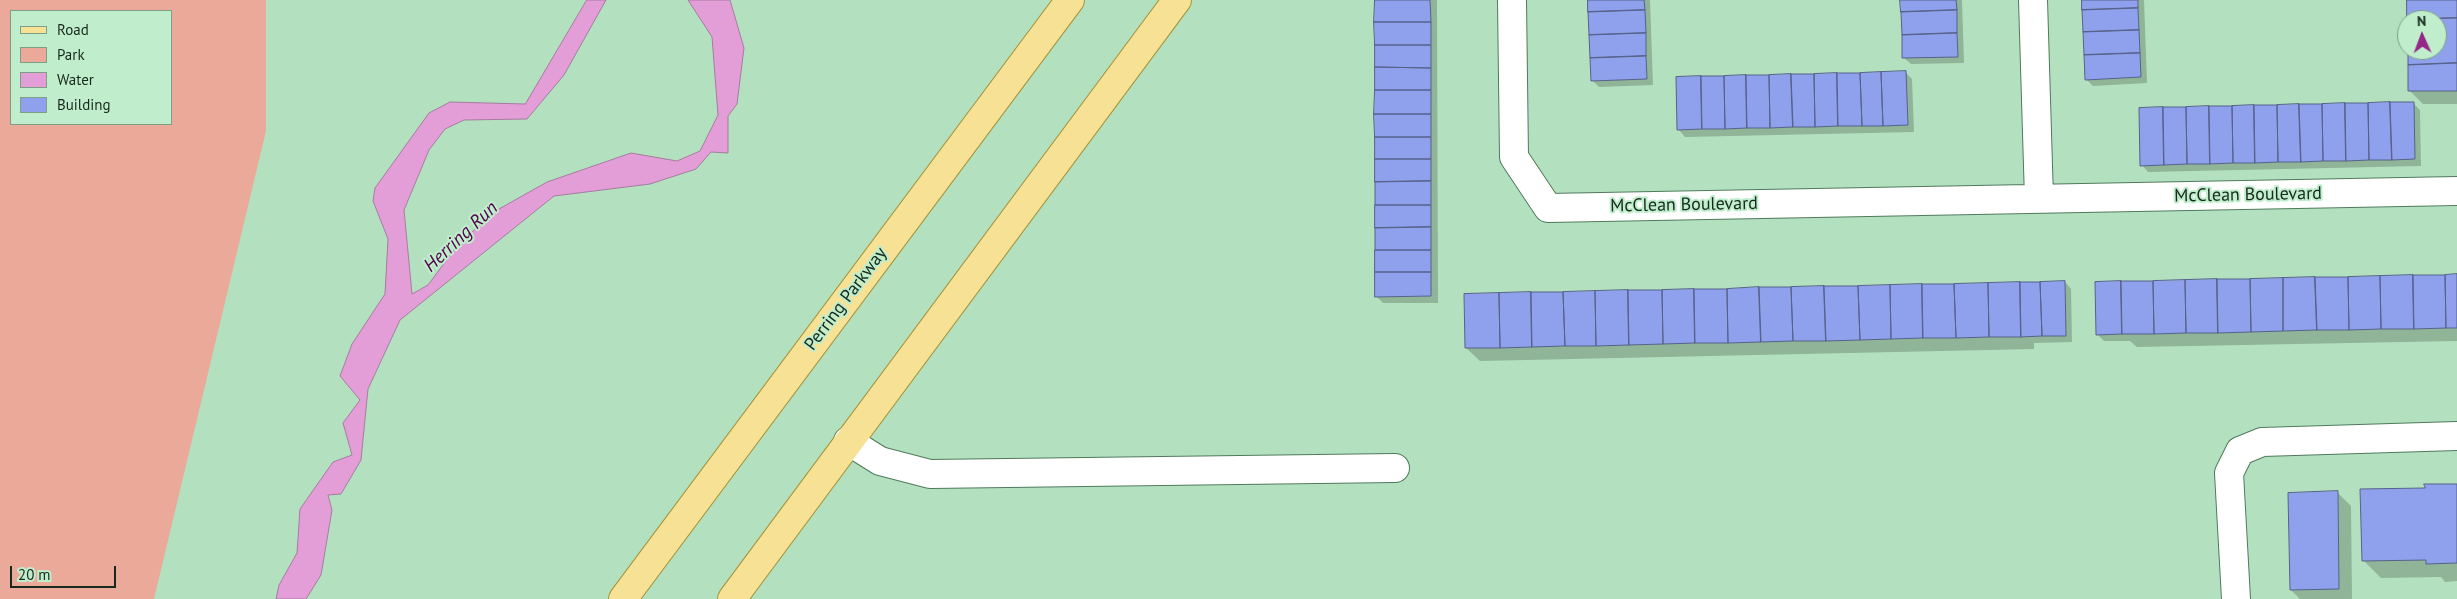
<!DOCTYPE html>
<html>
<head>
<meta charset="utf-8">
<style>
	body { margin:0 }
	#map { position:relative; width:2457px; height:599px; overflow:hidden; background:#b3e1bf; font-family:"PT Sans",sans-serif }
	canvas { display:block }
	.legend { position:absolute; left:10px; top:10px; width:162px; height:115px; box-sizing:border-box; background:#c0eecc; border:1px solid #7c9f86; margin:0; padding:6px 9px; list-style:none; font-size:15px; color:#17281c }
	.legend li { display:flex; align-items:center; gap:10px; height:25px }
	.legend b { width:25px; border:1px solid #7c9f86 }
	.north { position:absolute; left:2397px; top:10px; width:50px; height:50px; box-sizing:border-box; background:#c0eecc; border:1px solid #7c9f86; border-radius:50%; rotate:358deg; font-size:14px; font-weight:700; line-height:20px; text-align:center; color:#17281c }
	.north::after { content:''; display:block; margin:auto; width:18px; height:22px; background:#942788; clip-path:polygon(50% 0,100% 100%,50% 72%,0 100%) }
	.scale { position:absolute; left:10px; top:566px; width:106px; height:22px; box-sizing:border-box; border:2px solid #17281c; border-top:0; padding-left:6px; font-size:15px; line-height:18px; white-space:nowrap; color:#17281c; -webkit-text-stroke:4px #c0eecc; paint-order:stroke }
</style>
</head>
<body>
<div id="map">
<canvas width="2457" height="599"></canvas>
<ul class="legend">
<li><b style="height:6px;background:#f7e194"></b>Road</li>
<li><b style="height:14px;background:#eba99a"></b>Park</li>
<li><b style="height:14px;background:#e39ed7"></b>Water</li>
<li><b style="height:14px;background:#8fa1ec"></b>Building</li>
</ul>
<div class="north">N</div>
<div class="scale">20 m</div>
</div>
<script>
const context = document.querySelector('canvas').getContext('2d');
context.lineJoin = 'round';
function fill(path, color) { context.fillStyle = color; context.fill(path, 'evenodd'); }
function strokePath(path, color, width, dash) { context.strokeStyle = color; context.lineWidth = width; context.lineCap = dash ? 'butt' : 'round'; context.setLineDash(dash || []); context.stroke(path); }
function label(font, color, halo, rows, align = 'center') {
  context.font = font + ' "PT Sans",sans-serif'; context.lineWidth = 4; context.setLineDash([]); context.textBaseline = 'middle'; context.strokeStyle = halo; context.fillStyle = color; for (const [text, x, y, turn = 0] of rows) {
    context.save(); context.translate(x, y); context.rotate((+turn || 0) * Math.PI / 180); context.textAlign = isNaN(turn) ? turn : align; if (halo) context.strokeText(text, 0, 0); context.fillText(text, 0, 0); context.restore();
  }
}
fill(new Path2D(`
	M0 0H266V131L154 599H0ZM11 11H171V124H11Z`), '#eba99a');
const water = new Path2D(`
	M587 0H606L564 75 527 119 464 120 445 129 429 150 404 210 412 294 428 285 460 242 499 209 547 182 631 153 677 161 700 151 718 115 712 37 688 0H730L744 48 737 104 728 116V153L711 152 696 169 650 184 554 196 400 320 368 389 361 460 341 494 328 495 332 510 321 575 306 599H276L279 585 297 553 300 509 333 462 352 455 343 423 360 400 340 376 352 344 385 294 388 239 373 201 375 188 429 113 450 102 525 104Z`);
fill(water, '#e39ed7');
strokePath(water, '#a67b9f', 1);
fill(new Path2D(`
	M1376 0H1437L1438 303H1383L1376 296Z
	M1589 0H1650L1653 85 1599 87 1592 80Z
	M1902 0H1962L1964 63 1911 64 1904 58Z
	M2083 0H2144L2147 83 2093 86 2086 79Z
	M2408 0H2457V104H2423L2410 91 2409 50H2437V20H2408Z
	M1905 72 1912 79 1914 132 1685 137 1679 130Z
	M2413 103 2420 110 2421 166 2148 172 2142 165Z
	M2457 276V341L2137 347 2130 341H2104L2097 334Z
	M2065 282 2071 289 2072 342 2034 343V349L1480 361 1466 348Z
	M2457 485V581L2445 582 2441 577 2381 578 2363 560 2426 490Z
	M2338 493 2351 506 2352 599H2300L2291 590Z`), '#0003');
const building = new Path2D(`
	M1375 0H1430L1431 22H1374Z
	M1588 0H1644L1645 10 1588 12Z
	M1900 0H1956L1957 10 1901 12Z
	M2082 0H2138V8L2082 10Z
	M2407 0H2457V18L2407 19Z
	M2138 8 2139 30 2083 32 2082 10Z
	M1645 10 1646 33 1589 35 1588 12Z
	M1957 10V33L1902 35 1901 12Z
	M2457 18V63L2408 65V50H2437V20L2407 19Z
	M1374 22H1431V45H1375Z
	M2139 30 2140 53 2084 55 2083 32Z
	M1646 33V56L1590 58 1589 35Z
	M1957 33 1958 57 1902 58V35Z
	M1375 45H1431V68L1375 67Z
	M2140 53 2141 77 2085 80 2084 55Z
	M1646 56 1647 79 1591 81 1590 58Z
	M2457 63V91H2408V65Z
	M1375 67 1431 68V90H1375Z
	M1906 71 1908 125 1883 126 1881 72Z
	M1881 72 1883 126H1862L1860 73Z
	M1837 73H1860L1862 126H1838Z
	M1837 73 1838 126 1815 127 1814 74Z
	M1791 74H1814L1815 127H1793Z
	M1791 74 1793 127 1770 128 1769 75Z
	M1746 75 1747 128 1725 129 1724 76Z
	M1746 75H1769L1770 128H1747Z
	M1701 76H1724L1725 129H1702Z
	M1701 76 1702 129 1677 130 1676 77Z
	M1375 90H1431V114H1374Z
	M2390 102 2392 160H2369L2368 103Z
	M2390 102H2414L2415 159 2392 160Z
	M2345 103 2346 161H2323L2322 104Z
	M2345 103H2368L2369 160 2346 161Z
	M2299 104H2322L2323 161 2301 162Z
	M2299 104 2301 162H2278L2277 105Z
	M2254 105H2277L2278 162 2255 163Z
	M2254 105 2255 163H2233L2232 106Z
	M2209 106 2210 164H2187L2186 107Z
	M2209 106H2232L2233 163 2210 164Z
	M2163 107 2164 165 2140 166 2139 108Z
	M2163 107H2186L2187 164 2164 165Z
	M1374 114H1431V137H1375Z
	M1375 137H1431V159H1375Z
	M1375 159H1431V181L1375 182Z
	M1431 181V205H1375V182Z
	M1375 205H1431V227L1375 228Z
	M1431 227V250H1375V228Z
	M1375 250H1431V272H1375Z
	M1375 272H1431V296L1375 297Z
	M2457 274V328H2446L2445 275Z
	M2413 275H2445L2446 328 2414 329Z
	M2413 275 2414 329H2381L2380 276Z
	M2380 276 2381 329 2349 330 2348 277Z
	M2315 277 2317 330 2283 331V278Z
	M2315 277H2348L2349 330H2317Z
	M2283 278V331L2251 332 2250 279Z
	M2217 279 2218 333H2186L2185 280Z
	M2217 279H2250L2251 332 2218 333Z
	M2185 280 2186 333 2154 334 2153 281Z
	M2065 281 2066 336H2042L2040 282Z
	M2121 281 2122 334 2096 335 2095 282Z
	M2121 281H2153L2154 334H2122Z
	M2020 282H2040L2042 336 2021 337Z
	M2020 282 2021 337H1989L1988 283Z
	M1988 283 1989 337 1956 338 1954 284Z
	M1922 284H1954L1956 338H1923Z
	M1922 284 1923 338 1891 339 1890 285Z
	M1890 285 1891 339 1860 340 1858 286Z
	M1824 286 1826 341H1793L1791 287Z
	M1824 286H1858L1860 340 1826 341Z
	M1759 287 1761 342 1728 343 1727 289Z
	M1759 287H1791L1793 341 1761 342Z
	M1694 289 1695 343 1663 344 1662 290Z
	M1694 289H1727L1728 343H1695Z
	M1628 290H1662L1663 344 1629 345Z
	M1628 290 1629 345 1596 346 1595 291Z
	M1595 291 1596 346H1565L1563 292Z
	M1531 292H1563L1565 346 1532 347Z
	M1531 292 1532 347 1500 348 1499 293Z
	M1499 293 1500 348H1465L1464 294Z
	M2424 484H2457V563L2426 564V560L2362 561 2360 489 2425 488Z
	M2338 491 2339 589 2290 590 2288 493Z`);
fill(building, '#8fa1ec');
strokePath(building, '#57618a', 1);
const minor = new Path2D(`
	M1512 0 1514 157 1548 208 2457 191
	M2033 0 2039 199
	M848 441 880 461 930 474 1395 468
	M2236 599 2229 473 2240 451 2262 442 2457 436`);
const major = new Path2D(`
	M623 599 1070 0
	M732 599 1177 0`);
strokePath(minor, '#507a5c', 30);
strokePath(major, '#a5933b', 30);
strokePath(minor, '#fff', 28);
strokePath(major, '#f7e194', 28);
label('18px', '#17281c', '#c0eecc', [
	["McClean Boulevard",2248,195,-1],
	["McClean Boulevard",1684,205,-1],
	["Perring Parkway",846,299,-53]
]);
label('italic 19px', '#53004c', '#c0eecc', [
	["Herring Run",461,237,-43]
]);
</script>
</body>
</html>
